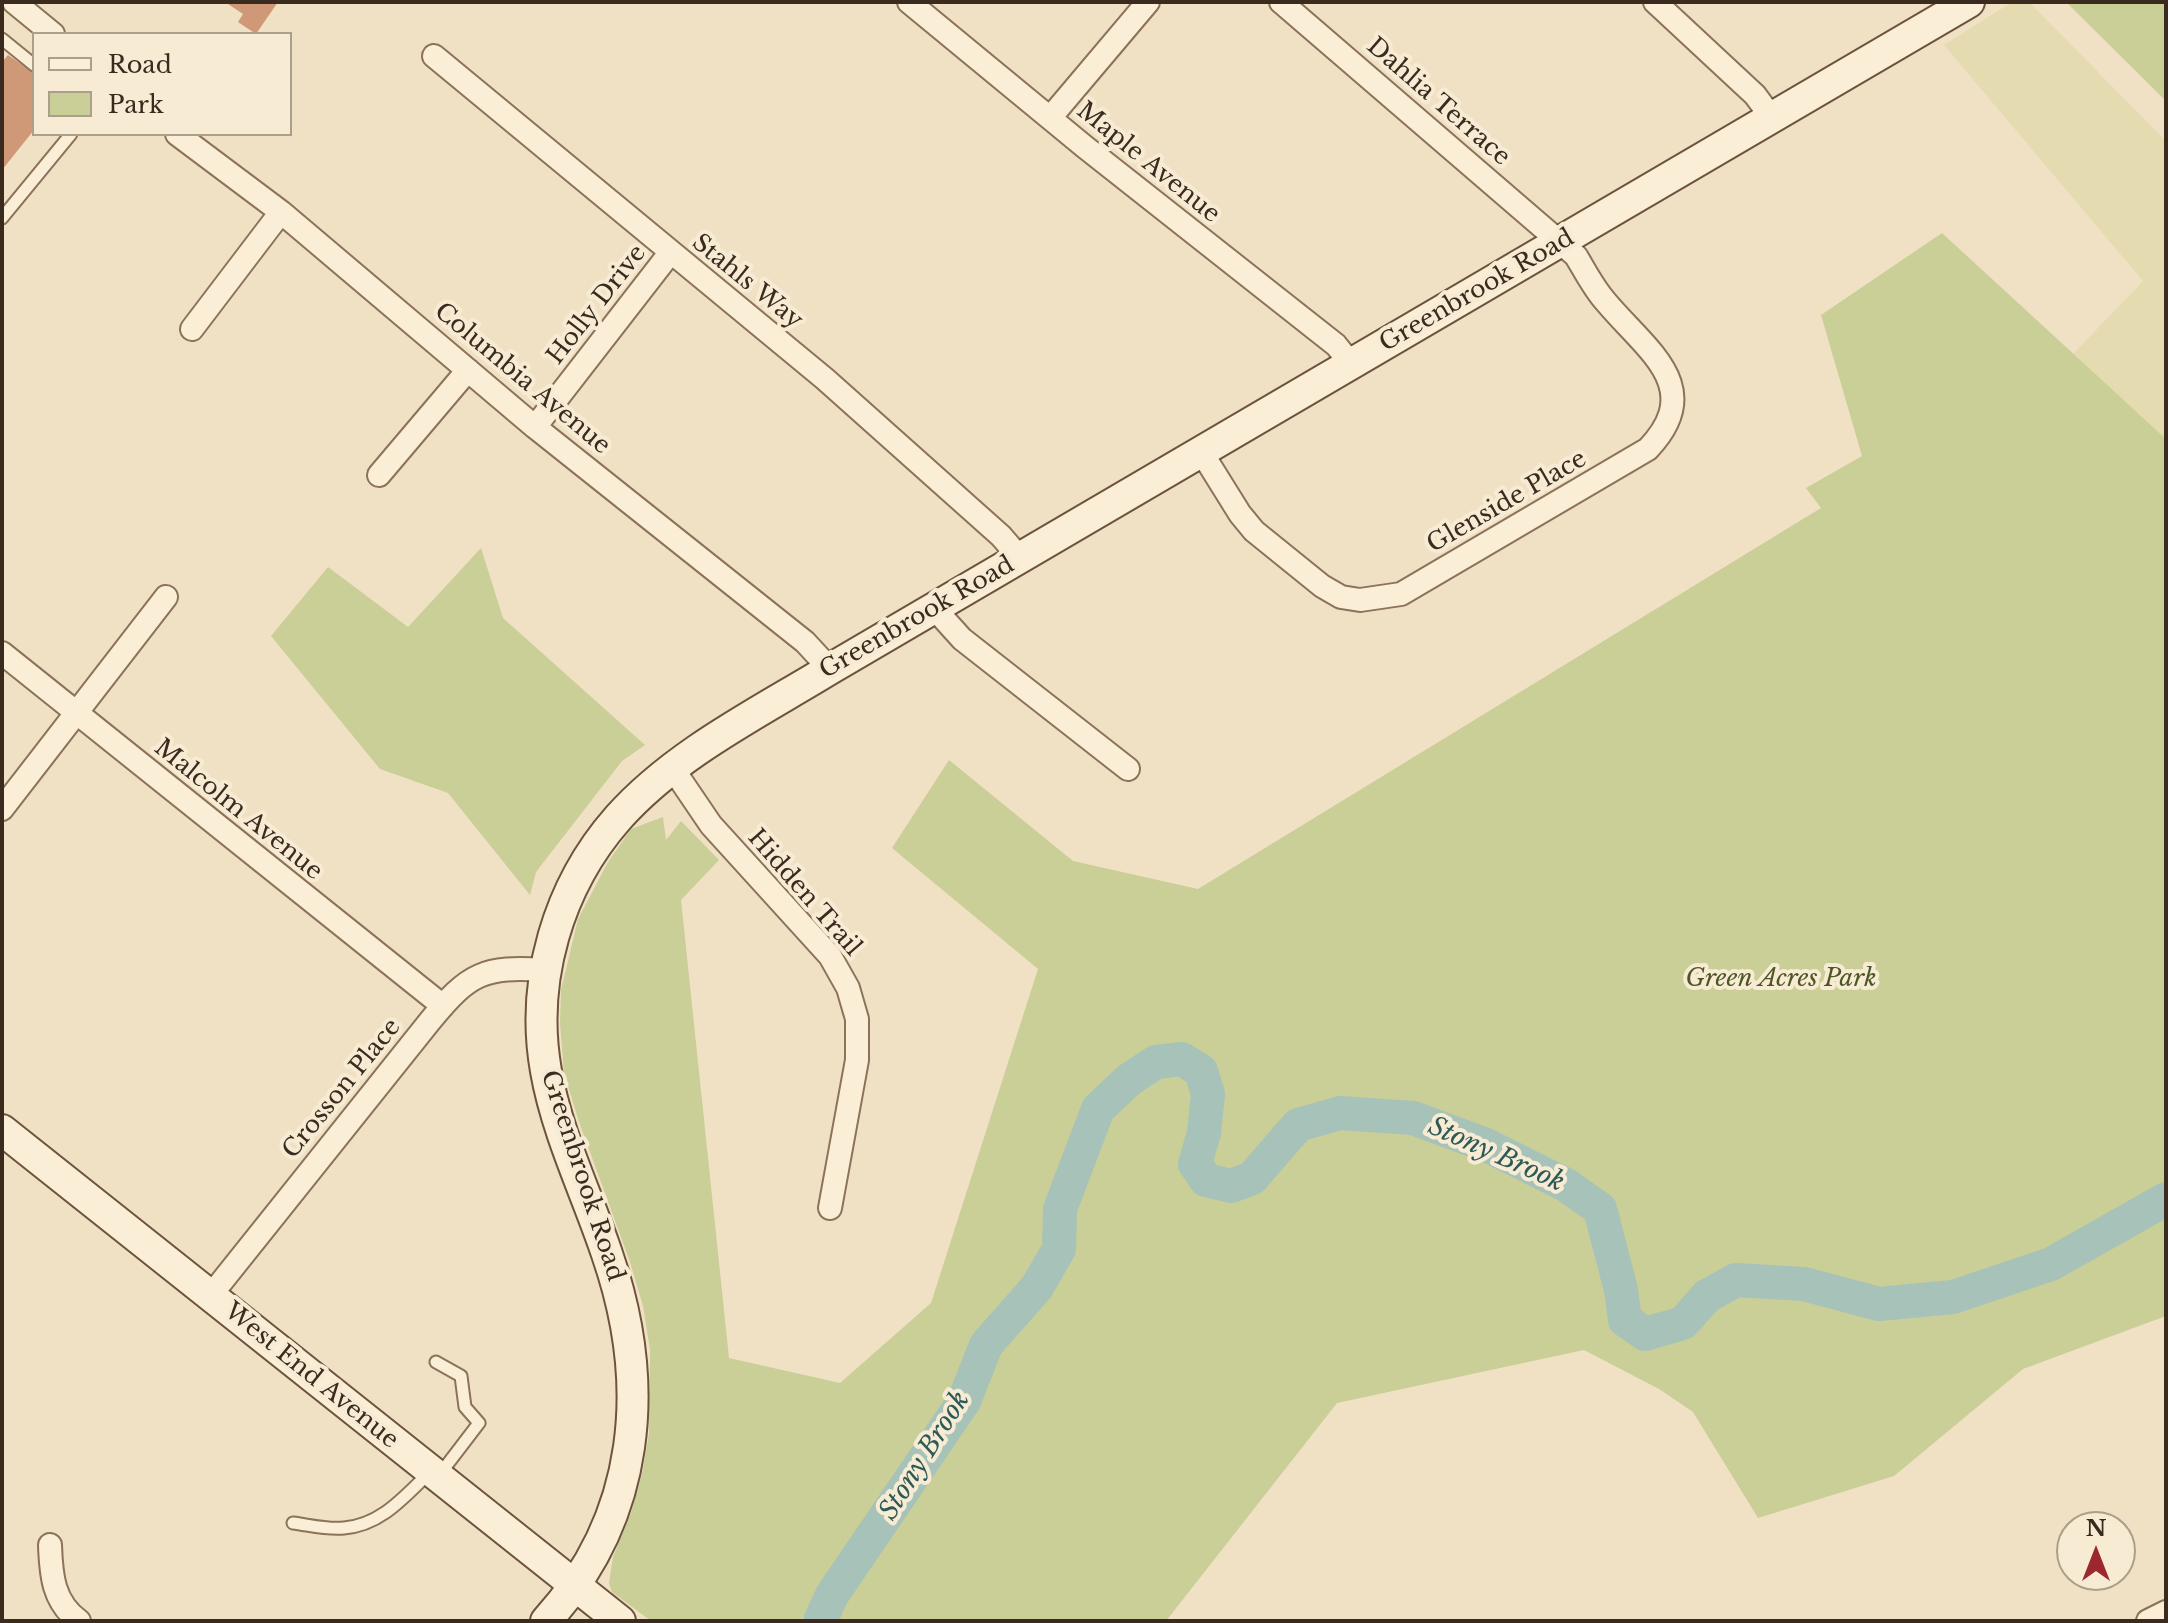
<!DOCTYPE html>
<html>
<head>
<meta charset="utf-8">
<style>
	body { margin:0 }
	#map { position:relative; width:2168px; height:1623px; overflow:hidden; background:#f0e1c4; font-family:"Libre Baskerville",serif }
	canvas { display:block }
	.frame { position:absolute; inset:0; border:4px solid #3a2b1e; pointer-events:none }
	.legend { position:absolute; left:32px; top:32px; width:260px; height:104px; box-sizing:border-box; background:#f7ebd4; border:2px solid #ab9e8b; margin:0; padding:10px 14px; list-style:none; font-size:24px; color:#3a2b1e }
	.legend li { display:flex; align-items:center; gap:16px; height:40px }
	.legend b { width:40px; border:2px solid #ab9e8b }
	.north { position:absolute; left:2056px; top:1511px; width:80px; height:80px; box-sizing:border-box; background:#f7ebd4; border:2px solid #ab9e8b; border-radius:50%; rotate:0deg; font-size:22px; font-weight:700; line-height:32px; text-align:center; color:#3a2b1e }
	.north::after { content:''; display:block; margin:auto; width:28px; height:36px; background:#9c272c; clip-path:polygon(50% 0,100% 100%,50% 72%,0 100%) }
</style>
</head>
<body>
<div id="map">
<canvas width="2168" height="1623"></canvas>
<div class="frame"></div>
<ul class="legend">
<li><b style="height:10px;background:#faeed7"></b>Road</li>
<li><b style="height:22px;background:#cace97"></b>Park</li>
</ul>
<div class="north">N</div>
</div>
<script>
const context = document.querySelector('canvas').getContext('2d');
context.lineJoin = 'round';
function fill(path, color) { context.fillStyle = color; context.fill(path, 'evenodd'); }
function strokePath(path, color, width, dash) { context.strokeStyle = color; context.lineWidth = width; context.lineCap = dash ? 'butt' : 'round'; context.setLineDash(dash || []); context.stroke(path); }
function label(font, color, halo, rows, align = 'center') {
  context.font = font + ' "Libre Baskerville",serif'; context.lineWidth = 8; context.setLineDash([]); context.textBaseline = 'middle'; context.strokeStyle = halo; context.fillStyle = color; for (const [text, x, y, turn = 0] of rows) {
    context.save(); context.translate(x, y); context.rotate((+turn || 0) * Math.PI / 180); context.textAlign = isNaN(turn) ? turn : align; if (halo) context.strokeText(text, 0, 0); context.fillText(text, 0, 0); context.restore();
  }
}
fill(new Path2D(`
	M2012 2H2029L2166 141V439L2073 354 2143 281 1944 45Z`), '#e5dbb1');
fill(new Path2D(`
	M2066 2H2166V101Z
	M1942 233 2166 439V1316L2023 1369 1894 1476 1758 1518 1693 1412 1659 1389 1584 1350 1337 1403 1166 1621H814L831 1581 826 1578 801 1621H651L612 1592 609 1583 613 1557 631 1513 642 1474 649 1434 650 1350 643 1306 630 1262 579 1122 564 1073 560 1023 561 990 578 919 608 862 631 829 663 817 666 840 681 821 719 860 681 900 729 1358 840 1383 931 1303 1038 969 892 848 949 760 1073 861 1198 889 1821 508 1806 488 1862 456 1821 315Z
	M481 548 503 618 645 745 622 761 536 872 530 895 448 793 380 769 271 636 328 567 408 627Z`), '#cace97');
strokePath(new Path2D(`
	M820 1621 832 1595 964 1401 986 1345 1037 1287 1059 1249 1060 1209 1098 1109 1130 1079 1156 1062 1182 1059 1201 1071 1208 1094 1204 1133 1195 1164 1206 1180 1231 1186 1252 1178 1298 1125 1340 1113 1413 1118 1486 1145 1566 1185 1600 1209 1621 1290 1625 1320 1645 1334 1683 1323 1707 1296 1736 1280 1804 1284 1879 1304 1953 1297 2051 1264 2166 1199`), '#a6c2b9', 34);
fill(new Path2D(`
	M225 2H278L256 34 238 22 243 14Z
	M8 55 34 73V130L2 170V62Z`), '#cf9978');
const lane = new Path2D(`
	M2 39 34 65
	M2 218 71 134
	M436 1362 461 1376 465 1407 479 1423 440 1474
	M293 1523C309 1525 328 1530 344 1528 381 1525 404 1497 429 1473`);
const street = new Path2D(`
	M14 2 53 34
	M909 2 1085 147 1336 345 1352 365
	M1655 2 1755 95 1772 118
	M434 56 825 379 1001 536 1020 558
	M1050 118 1148 2
	M177 134 281 212 535 427 805 642 830 669
	M192 329 281 212
	M535 427 670 253
	M1202 453 1240 514 1254 531 1322 586 1341 597 1360 600 1401 594 1648 449C1707 387 1646 350 1606 302 1594 289 1585 271 1576 256L1281 2
	M379 475 468 370
	M934 608 962 639 1128 769
	M2 653 443 1006
	M673 769 711 825 830 956 848 988 857 1019V1060L830 1208
	M2 809 166 597
	M211 1295 430 1021C469 973 484 966 545 970
	M50 1545C51 1575 53 1602 79 1621
	M2148 1621 2166 1612`);
const secondary = new Path2D(`
	M2 1130 620 1621
	M546 1621C641 1517 652 1384 607 1254 587 1194 557 1134 546 1071 530 981 558 886 618 818 675 754 758 713 830 669L1969 2`);
strokePath(lane, '#8b7259', 15);
strokePath(street, '#8b7259', 26);
strokePath(secondary, '#6d533d', 34);
strokePath(lane, '#faeed7', 11);
strokePath(street, '#faeed7', 22);
strokePath(secondary, '#faeed7', 30);
label('24px', '#3a2b1e', '#f7ebd4', [
	["Dahlia Terrace",1438,102,41],
	["Maple Avenue",1148,163,39],
	["Stahls Way",747,282,39],
	["Greenbrook Road",1477,291,-30],
	["Holly Drive",597,305,-52],
	["Columbia Avenue",522,379,40],
	["Glenside Place",1507,502,-30],
	["Greenbrook Road",917,618,-30],
	["Malcolm Avenue",238,810,39],
	["Hidden Trail",804,893,49],
	["Crosson Place",342,1089,-51],
	["Greenbrook Road",582,1176,72],
	["West End Avenue",311,1376,39]
]);
label('italic 24px', '#4c5724', '#f7ebd4', [
	["Green Acres Park",1781,979]
]);
label('italic 26px', '#2d5a56', '#f7ebd4', [
	["Stony Brook",1496,1155,24],
	["Stony Brook",925,1456,-58]
]);
</script>
</body>
</html>
